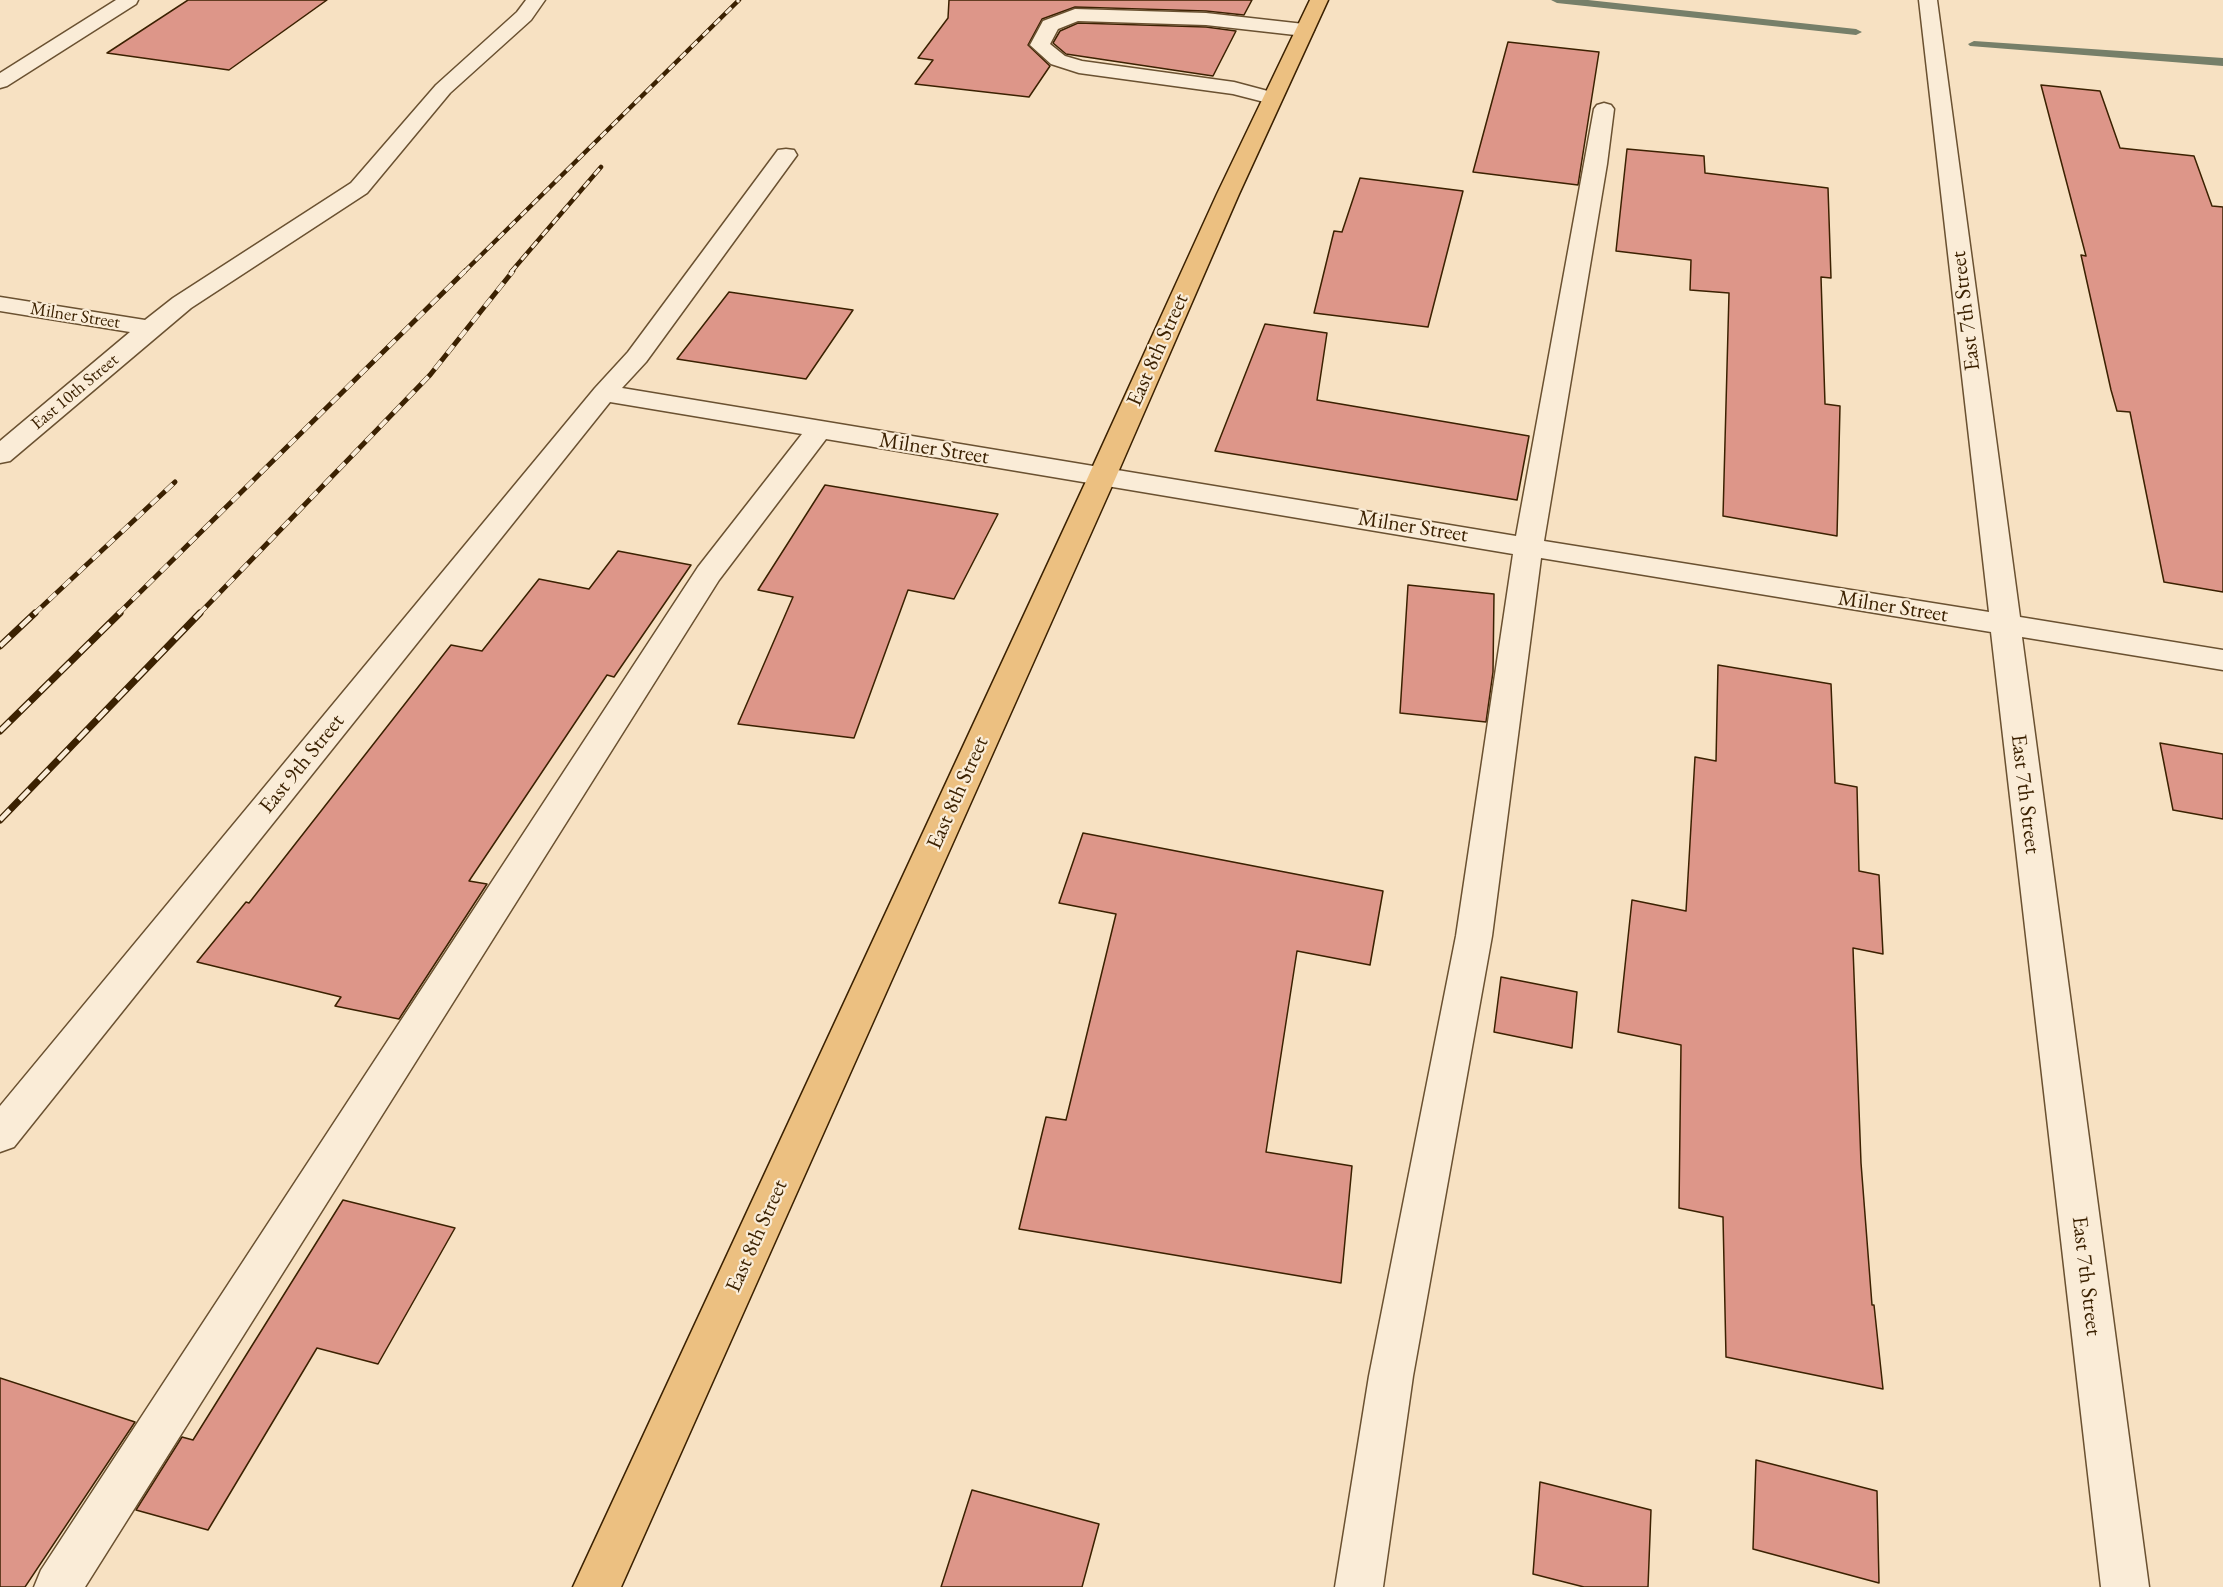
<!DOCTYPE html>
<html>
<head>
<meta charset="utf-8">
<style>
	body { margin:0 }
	canvas { display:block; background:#f7e1c2 }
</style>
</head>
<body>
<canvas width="2223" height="1587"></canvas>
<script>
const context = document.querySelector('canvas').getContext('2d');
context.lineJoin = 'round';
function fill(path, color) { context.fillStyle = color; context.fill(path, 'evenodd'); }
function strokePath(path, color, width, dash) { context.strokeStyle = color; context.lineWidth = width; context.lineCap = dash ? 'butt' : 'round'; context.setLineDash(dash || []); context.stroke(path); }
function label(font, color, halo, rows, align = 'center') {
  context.font = font + ' "EB Garamond",serif'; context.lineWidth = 4.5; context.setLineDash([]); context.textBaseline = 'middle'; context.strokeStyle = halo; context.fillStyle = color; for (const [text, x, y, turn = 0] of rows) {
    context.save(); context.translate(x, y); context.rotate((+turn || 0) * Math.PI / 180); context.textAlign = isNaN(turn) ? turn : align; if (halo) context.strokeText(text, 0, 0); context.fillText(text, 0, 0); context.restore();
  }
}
fill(new Path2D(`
	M1551 0H1588L1856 29 1862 32 1856 35 1557 3Z
	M1974 41 2223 58V66L1970 46 1968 44Z`), '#767f69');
const building = new Path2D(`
	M188 0H327L229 70 107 53Z
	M949 0H1252L1244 15 1206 11 1075 7 1042 19 1028 45 1050 66 1029 97 915 84 933 60 918 58 948 18Z
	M1078 23 1206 27 1236 31 1213 76 1066 54 1053 43 1060 31Z
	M1508 42 1599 52 1578 185 1473 172Z
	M2041 85 2100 91 2120 148 2194 156 2212 206 2223 207V592L2164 582 2130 412 2117 411 2111 390 2081 255 2086 256Z
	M1627 149 1704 156 1705 173 1828 188 1831 278 1821 277 1825 404 1840 406 1837 536 1723 516 1729 293 1690 290 1691 260 1616 251Z
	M1360 178 1463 191 1428 327 1314 313 1334 231 1342 232Z
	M729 292 853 310 806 379 677 359Z
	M1265 324 1327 333 1317 400 1529 436 1517 500 1215 451Z
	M825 485 998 514 954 599 908 590 854 738 738 724 793 597 758 590Z
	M618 551 691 565 614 677 607 675 469 881 487 884 399 1019 335 1006 341 997 197 962 246 902 249 903 451 645 482 651 539 579 589 589Z
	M1408 585 1494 594 1493 672 1486 722 1400 713Z
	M1718 665 1831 684 1835 783 1857 787 1859 871 1879 875 1883 954 1853 948 1861 1163 1872 1305H1874L1883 1389 1726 1357 1723 1217 1679 1208 1681 1045 1618 1032 1632 900 1686 911 1695 757 1716 761Z
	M2160 743 2223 754V819L2173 810Z
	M1083 833 1383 891 1370 965 1297 951 1266 1152 1352 1166 1341 1283 1019 1229 1046 1117 1066 1120 1116 914 1059 903Z
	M1501 977 1577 992 1572 1048 1494 1032Z
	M343 1200 455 1228 378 1364 317 1348 208 1530 136 1510 182 1437 193 1440Z
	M0 1378 135 1422 25 1587H0Z
	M1756 1460 1877 1491 1879 1583 1753 1549Z
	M1540 1482 1651 1510 1648 1587H1584L1533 1574Z
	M972 1490 1099 1524 1082 1587H941Z`);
fill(building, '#dd9689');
strokePath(building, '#3b2101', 1.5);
const minor = new Path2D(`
	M116 0H138L136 4 7 86 0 88V73Z
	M526 0H545L531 20 450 93 367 193 191 308 10 461 0 463V441L130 332 0 311V297L145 320 173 298 351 183 436 85 517 12Z
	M1919 0H1937L2020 617 2223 650V670L2022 637 2149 1587H2101L1991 632 1541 558 1492 936 1413 1376 1383 1587H1335L1369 1376 1456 936 1513 554 826 439 719 580 85 1587H34L41 1570 698 567 802 434 610 402 14 1147 0 1152V1106L595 388 628 352 778 150 786 149 794 150 797 155 646 362 622 388 1516 536 1594 109 1597 105 1604 103 1611 105 1614 109 1607 164 1544 541 1989 612Z
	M1075 9 1206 13 1304 24 1311 26 1314 30 1311 34 1304 36 1206 25 1078 21 1058 29 1050 44 1065 56 1082 61 1234 82 1279 94 1282 98 1279 102 1272 104 1233 94 1079 73 1051 64 1030 45 1043 21Z`);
const major = new Path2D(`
	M1310 0H1328L1239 194 1116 477 621 1587H573L1088 477 1217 194Z`);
strokePath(minor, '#6a5131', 3);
strokePath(major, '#3b2101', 3);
fill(minor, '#faecd7');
fill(major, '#ecc081');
const railFar2 = new Path2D(`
	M464 272 739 0
	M511 272 601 167`);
const railFar1 = new Path2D(`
	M34 614 175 482
	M118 614 465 271
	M199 614 430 375 513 271`);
const rail = new Path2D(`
	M0 646 35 613
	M0 731 120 613
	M0 820 200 613`);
strokePath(railFar2, '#3b2101', 4.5);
strokePath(railFar1, '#3b2101', 5);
strokePath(rail, '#3b2101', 7);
strokePath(railFar2, '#faecd7', 3, [8]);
strokePath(railFar1, '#faecd7', 4, [10]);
strokePath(rail, '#faecd7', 4.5, [14]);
label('18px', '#3b2101', '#faecd7', [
	["Milner Street",75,316,9],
	["East 10th Street",75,392,-40]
]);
label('22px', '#3b2101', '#faecd7', [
	["East 7th Street",1966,311,-97],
	["East 8th Street",1158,350,-66],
	["Milner Street",934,449,9],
	["Milner Street",1413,527,9],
	["Milner Street",1893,607,9],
	["East 9th Street",302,764,-51],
	["East 8th Street",958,793,-66],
	["East 7th Street",2025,794,83],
	["East 8th Street",757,1236,-66],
	["East 7th Street",2086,1276,83]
]);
</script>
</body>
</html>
